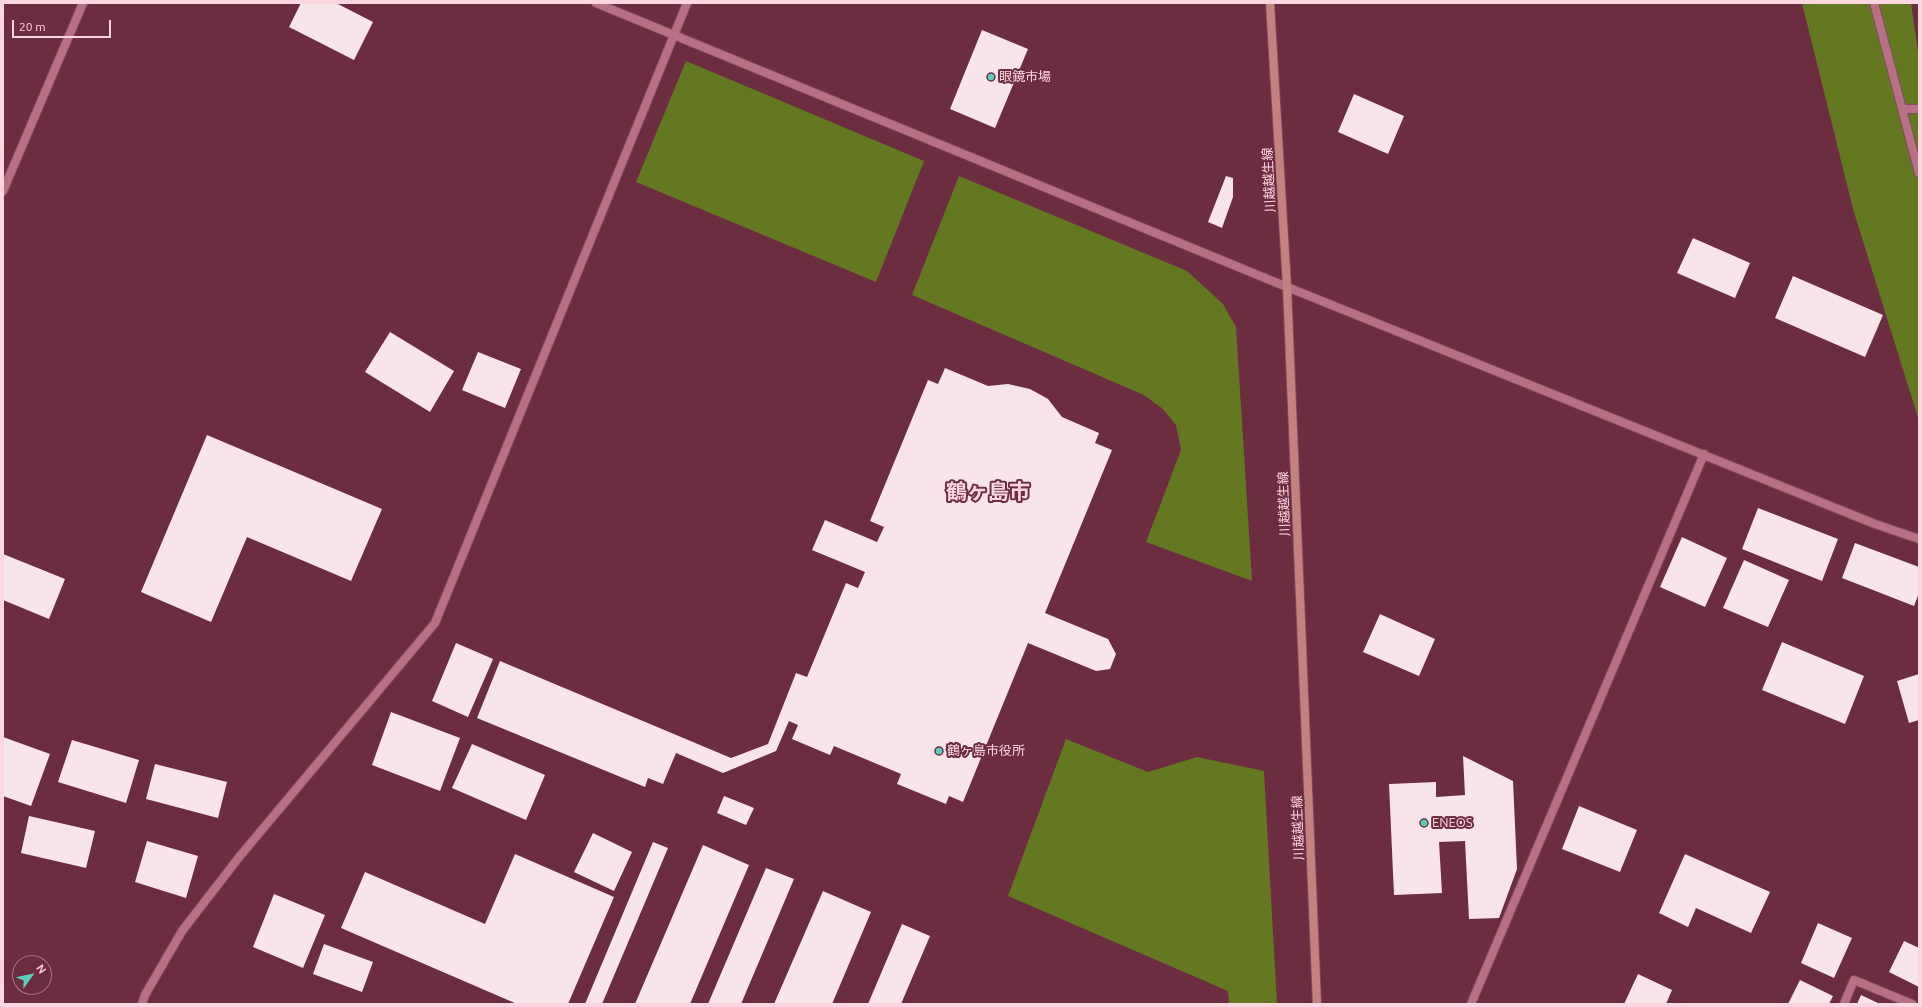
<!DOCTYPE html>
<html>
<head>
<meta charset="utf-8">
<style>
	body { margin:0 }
	#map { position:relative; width:1922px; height:1007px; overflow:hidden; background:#6c2d41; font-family:Ubuntu,sans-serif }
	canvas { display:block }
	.frame { position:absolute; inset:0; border:4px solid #fed6e0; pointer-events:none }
	.north { position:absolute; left:12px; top:955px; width:40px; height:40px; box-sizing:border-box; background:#6c2d41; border:1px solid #a67181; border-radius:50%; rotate:57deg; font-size:11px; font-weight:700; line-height:16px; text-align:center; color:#fed6e0 }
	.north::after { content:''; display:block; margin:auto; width:14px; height:18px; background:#5acebc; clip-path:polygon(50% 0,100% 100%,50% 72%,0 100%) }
	.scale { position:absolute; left:12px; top:20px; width:99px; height:18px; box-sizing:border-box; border:2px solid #fed6e0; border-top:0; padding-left:5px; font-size:12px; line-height:14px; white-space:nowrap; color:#fed6e0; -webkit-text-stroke:3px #6c2d41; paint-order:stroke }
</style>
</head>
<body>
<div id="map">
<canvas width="1922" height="1007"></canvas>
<div class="frame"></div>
<div class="north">N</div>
<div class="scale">20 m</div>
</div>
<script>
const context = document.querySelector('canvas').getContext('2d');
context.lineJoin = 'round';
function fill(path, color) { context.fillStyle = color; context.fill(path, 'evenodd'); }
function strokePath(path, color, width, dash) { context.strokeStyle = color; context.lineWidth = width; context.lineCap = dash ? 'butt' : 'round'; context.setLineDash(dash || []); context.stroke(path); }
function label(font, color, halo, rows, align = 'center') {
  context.font = font + ' Ubuntu,"Noto Sans JP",sans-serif'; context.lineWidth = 4; context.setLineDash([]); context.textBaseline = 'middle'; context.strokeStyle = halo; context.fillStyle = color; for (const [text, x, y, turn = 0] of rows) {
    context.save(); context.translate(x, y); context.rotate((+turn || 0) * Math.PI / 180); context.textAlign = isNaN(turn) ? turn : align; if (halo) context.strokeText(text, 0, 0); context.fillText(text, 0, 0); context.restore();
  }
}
fill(new Path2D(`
	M1802 3H1911L1919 59V421L1853 209Z
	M686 61 924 161 876 282 636 182Z
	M959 176 1187 271 1223 304 1236 327 1252 581 1146 542 1181 450 1176 425 1163 409 1144 395 912 295Z
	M1066 739 1148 772 1197 757 1264 771 1277 1004H1229L1228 991 1008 896Z`), '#647822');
fill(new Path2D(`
	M301 3H336L373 22 354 60 289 27Z
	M982 30 1028 49 995 128 950 109Z
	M1354 94 1404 116 1388 154 1338 132Z
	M1226 176 1233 178V197L1222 228 1208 222Z
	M1693 238 1750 263 1735 298 1677 273Z
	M1793 276 1883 315 1865 357 1775 318Z
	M390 332 454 371 430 412 365 372Z
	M478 352 521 369 505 408 462 390Z
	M945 368 988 386 1008 384 1030 389 1048 399 1062 417 1099 433 1095 443 1112 450 1045 613 1108 639 1116 654 1110 669 1096 671 1028 643 963 802 949 796 946 804 897 784 901 774 834 746 830 755 792 739 798 725 789 721 776 751 723 773 676 753 663 784 648 778 645 787 477 718 500 661 731 758 768 744 796 673 807 677 846 583 858 588 865 572 812 550 825 520 877 542 884 527 870 521 928 380 938 384Z
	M207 435 382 509 351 581 247 537 211 622 141 592Z
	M1758 508 1838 539 1822 581 1742 549Z
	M1682 537 1727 558 1705 607 1660 587Z
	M1855 543 1919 567V593L1914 606 1842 578Z
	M3 554 65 579 49 619 3 600Z
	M1744 560 1789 580 1768 627 1723 608Z
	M1380 614 1435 639 1419 676 1363 652Z
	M1782 642 1864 676 1845 724 1762 690Z
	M456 643 493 659 468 717 432 701Z
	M1919 674V720L1909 723 1897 681Z
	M391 712 460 738 440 791 372 765Z
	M3 737 50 754 31 806 3 796Z
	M72 740 139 760 126 803 58 782Z
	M472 744 545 775 526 820 452 788Z
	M1463 756 1513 781 1517 869 1499 918 1469 919 1465 841 1439 842 1442 893 1394 895 1389 784 1436 782V797L1465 795Z
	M155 764 227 782 218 818 146 799Z
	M724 796 754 808 746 825 717 813Z
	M1579 806 1637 830 1620 872 1562 849Z
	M29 816 95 831 86 868 21 853Z
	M593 833 632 852 614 891 574 872Z
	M147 841 198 856 186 898 135 882Z
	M653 842 668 848 602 1004H585Z
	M703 845 749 865 690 1004H635Z
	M515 854 614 897 568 1004H517L341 928 365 872 485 924Z
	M1685 854 1770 892 1751 933 1696 908 1688 927 1659 913Z
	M766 868 794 879 741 1004H708Z
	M823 891 871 912 832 1004H774Z
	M274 894 325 915 303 968 253 947Z
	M1818 923 1852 938 1834 978 1801 963Z
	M902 924 930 936 901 1004H868Z
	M1904 941 1919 948V987L1889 972Z
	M324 944 373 962 362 992 313 974Z
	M1638 974 1672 990 1666 1004H1624Z
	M1800 980 1833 996 1829 1004H1788Z
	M1861 995 1880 1004H1857Z`), '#f9e4e9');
const minor = new Path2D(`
	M1874 3 1919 173
	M1903 109H1919
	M3 191 83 3
	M142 1004 145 995 182 931 240 856 435 623 687 3
	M1471 1004 1704 454
	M1844 1004 1854 980 1912 1004`);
const tertiary = new Path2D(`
	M596 3 1287 287 1875 524 1919 539`);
const secondary = new Path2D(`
	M1270 3 1287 287 1317 1004`);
strokePath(minor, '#834c5f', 10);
strokePath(tertiary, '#834c5f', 10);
strokePath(secondary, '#834c5f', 10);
strokePath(minor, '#b77084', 8);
strokePath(tertiary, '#b77084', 8);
strokePath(secondary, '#c38180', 8);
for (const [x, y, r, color] of [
	[991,77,4,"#5acebc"],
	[939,751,4,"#5acebc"],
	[1424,823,4,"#5acebc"]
]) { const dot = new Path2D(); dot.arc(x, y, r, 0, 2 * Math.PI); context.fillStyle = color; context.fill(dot); strokePath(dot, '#6c2d41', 1.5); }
label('13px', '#fed6e0', '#6c2d41', [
	["眼鏡市場",999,77],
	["鶴ヶ島市役所",947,751],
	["ENEOS",1432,823]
], 'left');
label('13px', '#fed6e0', '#6c2d41', [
	["川越越生線",1269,180,-93],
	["川越越生線",1284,504,-92],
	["川越越生線",1298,828,-92]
]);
label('bold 21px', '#fed6e0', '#6c2d41', [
	["鶴ヶ島市",988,492]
]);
</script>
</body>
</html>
